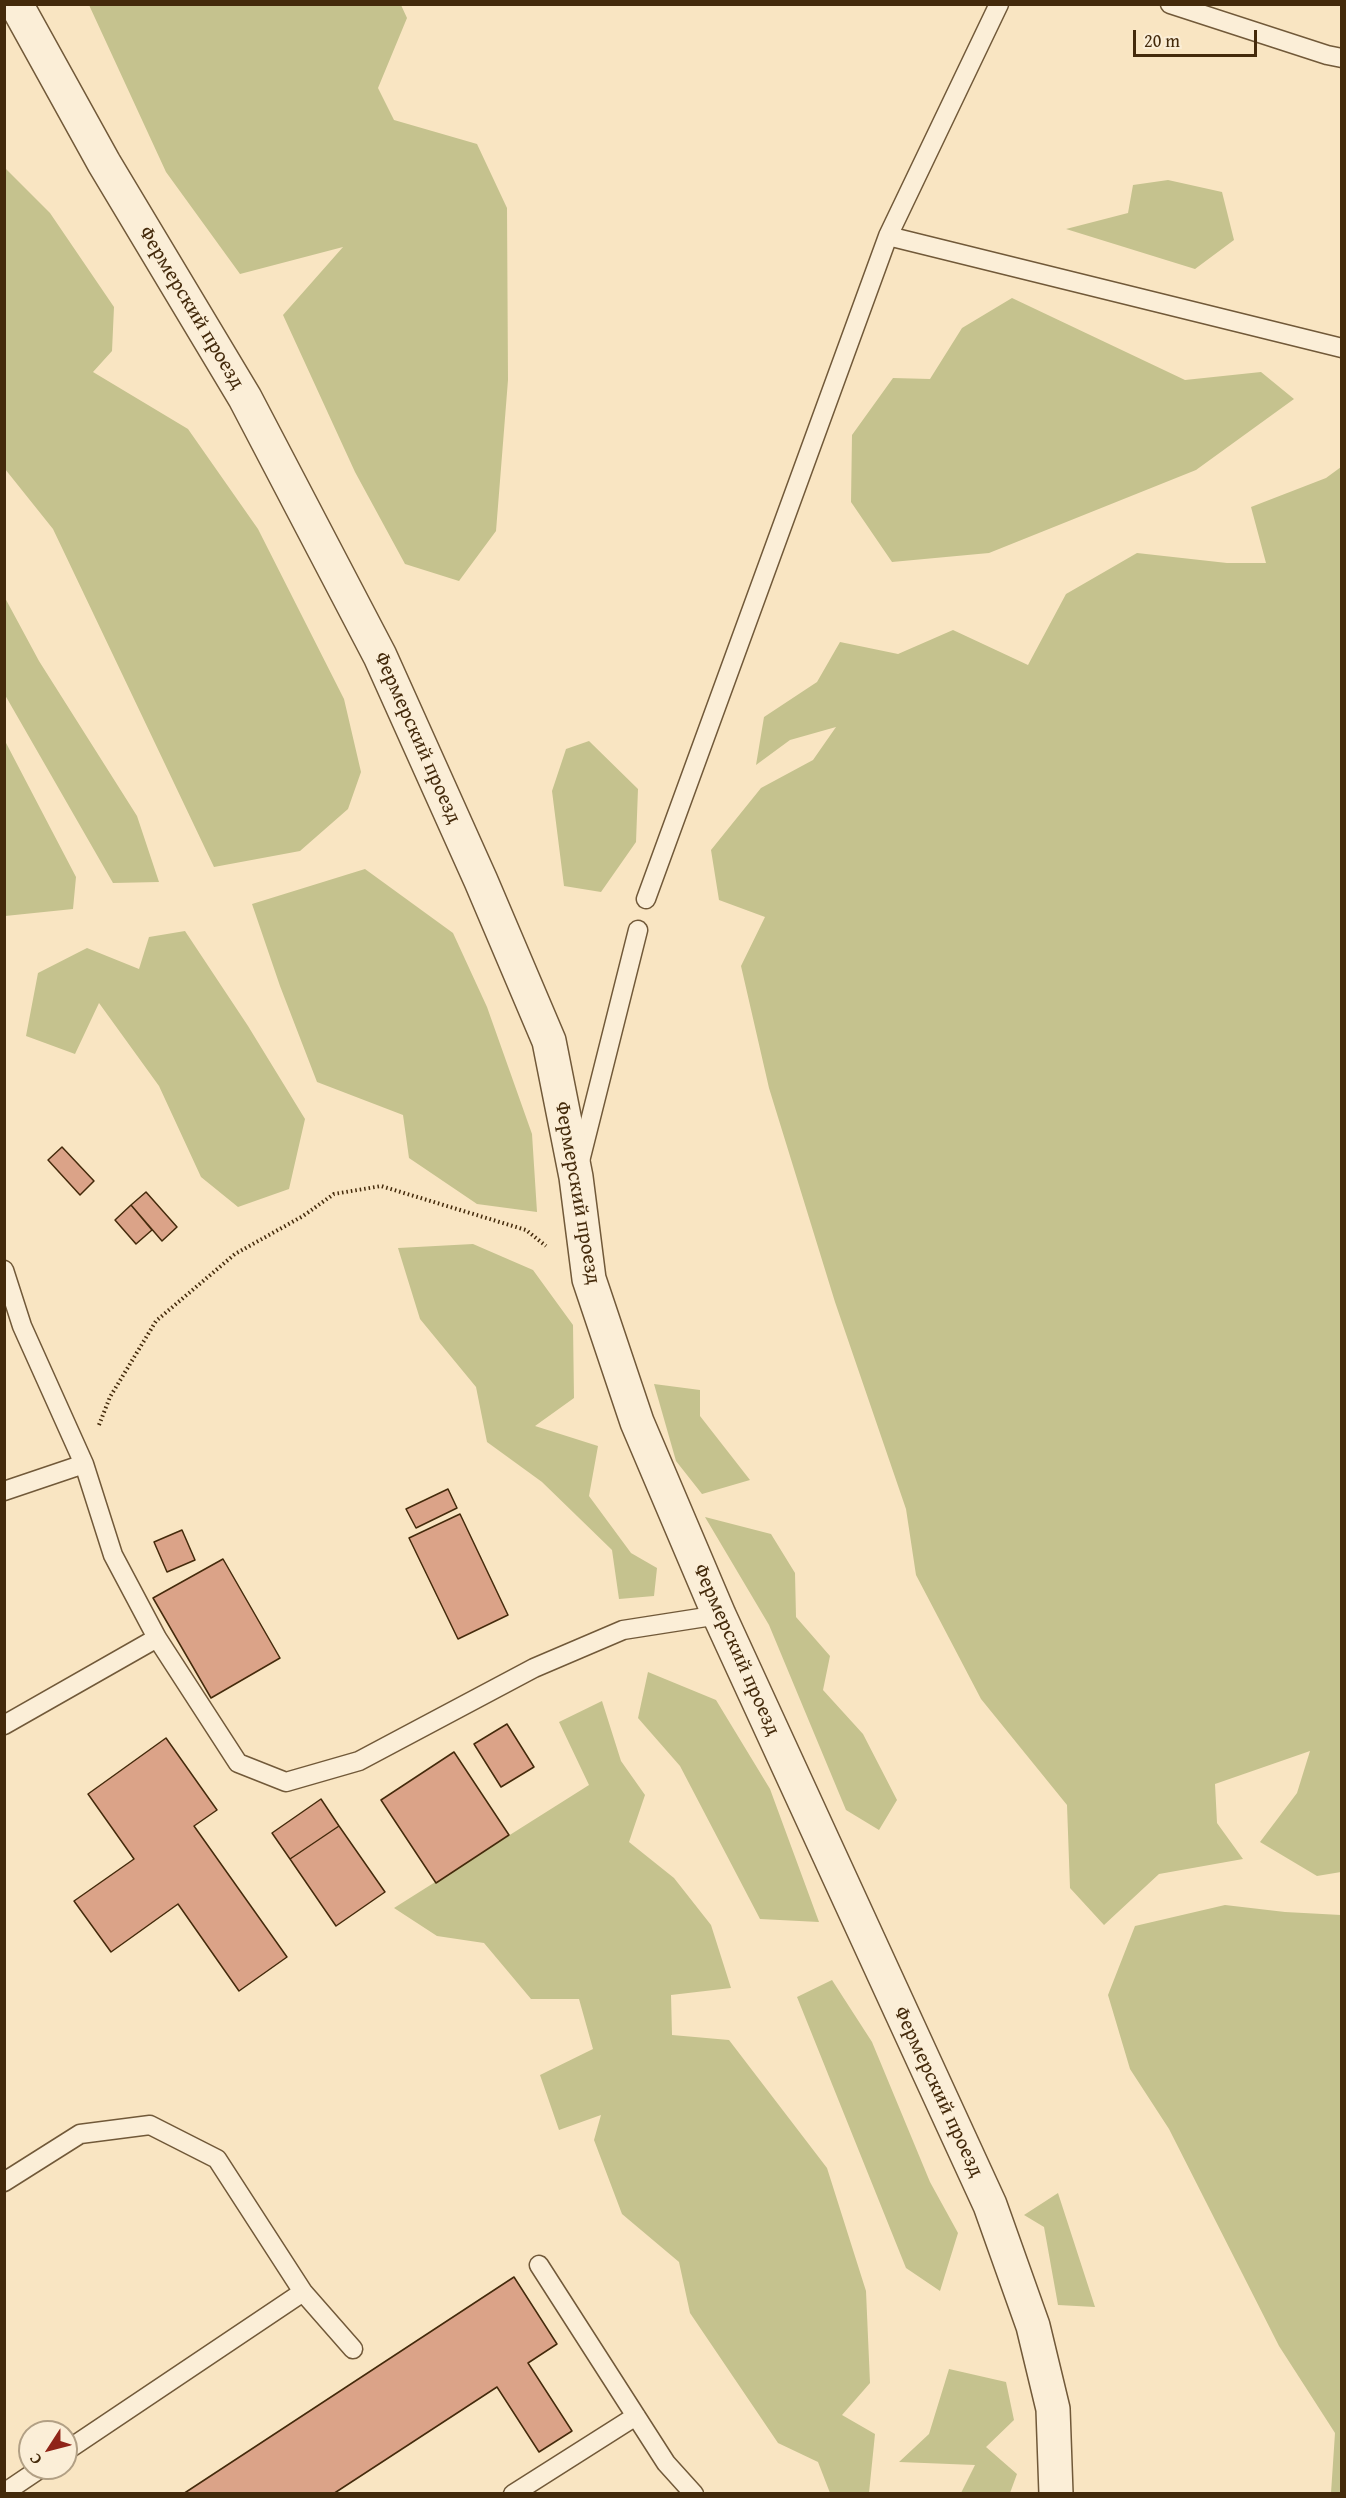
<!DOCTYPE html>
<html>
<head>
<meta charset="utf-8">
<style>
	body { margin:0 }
	#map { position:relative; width:1346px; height:2498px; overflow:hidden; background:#f9e5c2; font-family:"Gentium Book Plus",serif }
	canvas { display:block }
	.frame { position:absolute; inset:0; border:6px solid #442a0b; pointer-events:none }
	.north { position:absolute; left:18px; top:2420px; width:60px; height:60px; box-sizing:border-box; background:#fbeed7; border:2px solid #b2a085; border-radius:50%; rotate:234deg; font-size:16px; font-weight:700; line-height:24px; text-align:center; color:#442a0b }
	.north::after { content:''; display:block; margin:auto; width:21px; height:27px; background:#8f2418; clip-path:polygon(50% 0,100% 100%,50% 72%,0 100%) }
	.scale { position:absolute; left:1133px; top:30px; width:124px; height:27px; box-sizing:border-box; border:3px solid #442a0b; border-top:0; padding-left:8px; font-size:18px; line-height:21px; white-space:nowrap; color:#442a0b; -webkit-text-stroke:4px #fbeed7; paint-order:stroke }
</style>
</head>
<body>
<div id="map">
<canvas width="1346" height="2498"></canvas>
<div class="frame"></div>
<div class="north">С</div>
<div class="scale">20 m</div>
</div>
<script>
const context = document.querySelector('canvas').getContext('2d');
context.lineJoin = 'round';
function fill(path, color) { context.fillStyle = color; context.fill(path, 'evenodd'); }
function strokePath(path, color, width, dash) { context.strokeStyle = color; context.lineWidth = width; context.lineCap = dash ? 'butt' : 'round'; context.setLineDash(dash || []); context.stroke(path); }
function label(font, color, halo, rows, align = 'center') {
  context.font = font + ' "Gentium Book Plus",serif'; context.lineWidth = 6; context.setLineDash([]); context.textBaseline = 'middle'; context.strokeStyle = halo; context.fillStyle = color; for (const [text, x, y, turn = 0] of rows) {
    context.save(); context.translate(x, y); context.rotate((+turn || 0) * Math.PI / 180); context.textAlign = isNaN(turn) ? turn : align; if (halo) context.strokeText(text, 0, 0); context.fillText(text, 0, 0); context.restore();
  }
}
fill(new Path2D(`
	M89 5H401L407 18 378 88 394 120 477 144 507 208 508 380 496 531 459 581 405 564 355 472 283 315 343 247 240 274 166 172Z
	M5 168 50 213 114 307 112 351 93 372 188 429 258 529 344 699 361 772 348 809 300 851 214 867 53 529 5 469Z
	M1168 180 1222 192 1234 240 1195 269 1066 229 1128 213 1133 185Z
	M1012 298 1185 380 1261 372 1294 399 1196 470 989 553 892 562 851 502 852 435 893 378 930 379 962 328Z
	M1341 467V1872L1317 1876 1260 1842 1297 1793 1310 1751 1215 1784 1217 1823 1243 1859 1159 1874 1104 1925 1070 1888 1067 1805 981 1699 916 1575 906 1509 835 1302 769 1088 741 966 765 917 719 900 711 850 761 788 813 760 836 727 790 740 756 765 764 717 817 682 840 642 898 654 953 630 1028 665 1066 594 1137 553 1227 563H1266L1251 507 1326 478Z
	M4 596 39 661 137 816 159 882 113 883 5 695Z
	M5 741 76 877 73 909 5 916Z
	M589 741 638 789 636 842 601 892 564 886 552 791 566 749Z
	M365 869 453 933 487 1007 532 1134 537 1212 477 1204 409 1158 403 1115 317 1082 280 986 252 904Z
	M185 931 248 1026 305 1119 289 1189 238 1207 201 1177 159 1086 99 1003 75 1054 26 1036 38 973 87 948 139 969 149 937Z
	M473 1244 533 1270 573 1325 574 1398 535 1426 598 1446 589 1496 631 1553 657 1568 654 1596 619 1599 612 1550 542 1482 487 1442 476 1387 420 1319 398 1248Z
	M654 1384 700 1390V1416L750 1480 702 1494 676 1461Z
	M705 1517 771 1534 795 1573 796 1617 830 1656 823 1690 863 1734 897 1800 879 1830 846 1810 769 1625Z
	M648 1672 716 1700 770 1789 819 1922 760 1919 680 1766 638 1718Z
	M602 1701 621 1761 645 1795 629 1842 674 1878 711 1925 731 1988 671 1995 672 2035 729 2040 827 2168 866 2291 870 2383 842 2415 875 2434 869 2493H830L818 2462 778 2443 690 2313 679 2262 622 2214 594 2140 601 2115 559 2130 540 2075 593 2049 579 1999H531L484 1943 437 1936 394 1908 589 1785 559 1722Z
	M1225 1905 1285 1912 1341 1915V2493H1331L1335 2433 1279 2346 1169 2129 1130 2069 1108 1995 1135 1926Z
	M832 1980 872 2042 930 2182 958 2233 940 2291 906 2268 797 1997Z
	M1058 2193 1095 2307 1058 2305 1044 2227 1024 2215Z
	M949 2369 1006 2382 1014 2420 986 2447 1017 2474 1010 2493H961L975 2465 899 2462 929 2434Z`), '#c5c28e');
const building = new Path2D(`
	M62 1147 94 1181 80 1195 48 1160Z
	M146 1192 177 1227 162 1241 131 1205Z
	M131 1205 152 1230 136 1244 115 1220Z
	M448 1489 457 1508 416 1528 406 1509Z
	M460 1514 508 1615 458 1639 409 1538Z
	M182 1530 195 1560 167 1572 154 1542Z
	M223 1559 280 1658 211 1698 153 1598Z
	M507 1724 534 1767 501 1787 474 1744Z
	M166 1738 217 1810 194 1826 287 1957 239 1991 178 1904 111 1952 74 1901 134 1859 88 1794Z
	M454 1752 509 1835 436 1883 381 1800Z
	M321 1799 339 1826 290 1859 272 1833Z
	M339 1826 385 1892 336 1926 290 1859Z
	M514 2277 557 2344 528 2363 572 2431 539 2452 497 2387 333 2494H183Z`);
fill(building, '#dba388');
strokePath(building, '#442a0b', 1.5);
const service = new Path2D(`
	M1170 4 1327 55 1342 58
	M888 236 1342 348
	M646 899 888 236 999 4
	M580 1161 638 930
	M4 1270 22 1326 84 1464 113 1555 157 1638 238 1763 286 1782 359 1761 534 1668 623 1630 719 1615
	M4 1491 84 1464
	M4 1725 157 1638
	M4 2182 80 2134 150 2125 217 2159 303 2292 353 2349
	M539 2265 666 2463 694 2494
	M66 2451 303 2292
	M4 2493 41 2468
	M513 2494 636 2416`);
const minor = new Path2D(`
	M16 4 104 163 245 398 380 656 481 881 549 1041 576 1177 589 1279 637 1422 719 1615 990 2205 1033 2326 1053 2409 1056 2494`);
strokePath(service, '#715939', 21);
strokePath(minor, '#715939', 36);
strokePath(new Path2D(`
	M99 1425 110 1397 156 1321 235 1254 303 1216 334 1194 381 1186 526 1230 546 1246`), '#442a0b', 4, [1.5, 3]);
strokePath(service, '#fbeed7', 18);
strokePath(minor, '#fbeed7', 33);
label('21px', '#442a0b', '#fbeed7', [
	["Фермерский проезд",191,308,59],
	["Фермерский проезд",417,738,66],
	["Фермерский проезд",577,1193,80],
	["Фермерский проезд",736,1650,66],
	["Фермерский проезд",938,2092,65]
]);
</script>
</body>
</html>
